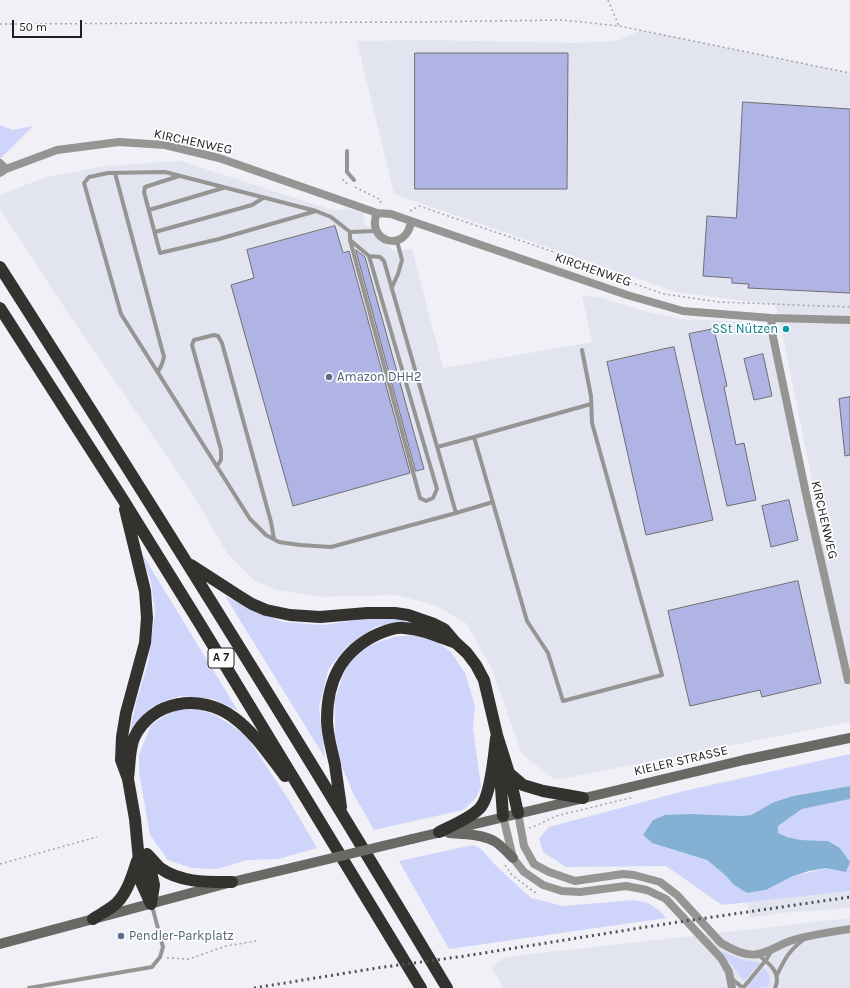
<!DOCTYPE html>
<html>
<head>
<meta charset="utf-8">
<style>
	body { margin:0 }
	#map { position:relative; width:850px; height:988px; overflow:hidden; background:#f0f0f6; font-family:Karla,sans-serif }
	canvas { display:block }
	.scale { position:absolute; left:12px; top:20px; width:70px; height:18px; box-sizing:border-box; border:2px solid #1f1f21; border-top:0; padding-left:5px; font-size:12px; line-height:14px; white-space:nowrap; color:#1f1f21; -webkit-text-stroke:3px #fefefe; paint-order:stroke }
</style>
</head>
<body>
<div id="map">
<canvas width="850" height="988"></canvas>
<div class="scale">50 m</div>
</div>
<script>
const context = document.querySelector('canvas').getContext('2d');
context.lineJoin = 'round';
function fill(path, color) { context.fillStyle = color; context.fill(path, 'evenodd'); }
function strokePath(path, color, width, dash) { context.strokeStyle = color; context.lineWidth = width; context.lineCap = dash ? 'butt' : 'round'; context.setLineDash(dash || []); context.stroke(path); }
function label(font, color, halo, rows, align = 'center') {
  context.font = font + ' Karla,sans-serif'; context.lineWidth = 3.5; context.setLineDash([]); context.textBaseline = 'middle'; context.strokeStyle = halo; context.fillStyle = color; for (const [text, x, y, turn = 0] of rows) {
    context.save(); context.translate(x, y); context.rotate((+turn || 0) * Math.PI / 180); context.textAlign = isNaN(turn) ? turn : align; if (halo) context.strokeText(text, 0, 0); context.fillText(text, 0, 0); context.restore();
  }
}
fill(new Path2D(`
	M640 30 850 73V722L555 780 522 754 491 667 466 623 434 605 396 595 319 597 278 590 255 581 227 553 192 493 66 310 0 209V195L46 177 106 166 181 161 332 210 348 209 364 212 363 220 367 227 372 225 393 251 412 249 443 368 592 342 582 295 598 297 644 311 680 319 749 322 756 324 763 328 769 338 772 347 815 546 825 544 781 327 775 305 676 292 394 194 357 41 425 40 576 43 618 41Z
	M850 891V908L781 913 750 918 747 902Z
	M850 918V988H504L491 967 506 957Z`), '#e2e4f0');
fill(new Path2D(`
	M0 125 13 130 33 126 0 159Z
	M141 552 238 711 213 699 180 696 150 708 130 730 137 699 148 663 155 612 151 582Z
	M225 596 256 612 283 622 323 625 372 618H400L425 625 401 622 375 627 346 647 328 670 319 708 325 758Z
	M414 635 439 643 451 652 465 673 475 706 473 729 481 787 476 798 463 810 374 830 353 793 340 762 335 734V699L343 676 351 658 368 646 393 637Z
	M196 709 214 714 246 735 290 802 317 848 278 859 247 860 217 869 191 868 168 860 150 835 139 772V755L151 725 174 710Z
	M850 754V786L793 796 774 802 751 815 739 816 643 835 652 843 707 860 725 875 734 885 747 893 766 890 791 877 850 862 840 848 828 841 801 840 787 837 777 833 778 826 802 809 850 799V891L722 905 666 866 566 867 543 852 539 838 549 827 684 791Z
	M473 845 481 849 498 868 531 898 563 906 633 900 648 903 659 910 666 918 449 949 399 861Z
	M721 951 742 960 760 963 744 981Z
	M763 968C770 974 771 978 768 987L750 988 747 986Z`), '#cfd4fb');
fill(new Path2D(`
	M850 786V799L802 809 778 826V833L787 837 801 840 828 841 840 848 850 862 846 872 826 868 809 871 791 877 766 890 747 893 734 885 725 875 707 860 652 843 643 835 653 820 665 815 690 814 739 816 751 815 774 802 793 796Z`), '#84b1d3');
const building = new Path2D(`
	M415 53H568L567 189H415Z
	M743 102 850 109V293L748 288 749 284 732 283V278L703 276 707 216 736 218Z
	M335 226 343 253 349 251 410 473 293 506 231 285 254 278 247 250Z
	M356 250 365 257 424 469 416 471Z
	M714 329 727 386 724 387 736 445 744 443 756 500 727 506 689 334Z
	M674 347 713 520 646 535 607 362Z
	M763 354 772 396 754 400 744 359Z
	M850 397V455L845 456 839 399Z
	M789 500 798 540 771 547 762 506Z
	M798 581 821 683 762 697 760 690 690 706 668 611Z`);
fill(building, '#afb4e4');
strokePath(building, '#6e6f73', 1);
strokePath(new Path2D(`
	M608 0 619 26
	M0 24 418 22 563 20 619 26 850 73
	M343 179V181L348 184
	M355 187 381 200 380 206
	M410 211 419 206 554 252 591 269 664 294 719 302 850 307
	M529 828C539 825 547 820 556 816L634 797
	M0 864 97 837
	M505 865 512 875 534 892 538 893
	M167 958 189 959 226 946 256 941`), '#a3a3a8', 1.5, [2, 3]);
strokePath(new Path2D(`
	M347 151V172L354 180
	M115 173 164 357 162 364 158 372
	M179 176 145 187 144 192 160 253 219 239 316 211 331 217 350 232 376 231
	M149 210 223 188
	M316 211 165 172 108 173 89 177 84 183 121 314 250 519 266 535 279 542 300 545 331 547 456 513 384 261 380 257 369 256
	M155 232 252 205 263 198
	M350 240 420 498 426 501 433 498 437 489 369 256 350 240V232
	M392 287 398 274 402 260 397 241
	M582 350 591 396 592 423 662 675 563 701 548 653 527 621 474 437 591 404
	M437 447 474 437
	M217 466 221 460V450L192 345 194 340 214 335 218 336 222 343 271 522 274 539
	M456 513 493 502
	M758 955C769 963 782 973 775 988
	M777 975C785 958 789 951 804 939
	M732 979 743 988
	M29 988 152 967 160 957 163 947 152 906
	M743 988 766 960 772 950`), '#969593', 4);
strokePath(new Path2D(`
	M0 163 6 169
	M0 173 6 169 57 150 119 142 165 145 219 158 377 213
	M377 213 391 214 411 221C407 254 365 242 377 213Z
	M411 221 627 295 683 311 771 318 850 320
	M771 318 773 337 809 508 848 680
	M518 813 524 846 534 864 549 872 575 881 623 874 634 875 660 882 677 895 721 943C731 949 746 957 758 954 769 952 779 945 790 941 809 935 830 932 850 929
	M503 816 513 858 524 872 543 885 562 891 580 892 626 886 647 890 666 899 721 958 729 972 732 988`), '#969593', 8);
strokePath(new Path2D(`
	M449 833C463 834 481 834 494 841 501 845 507 852 513 858
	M412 839 744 760 850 738
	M0 944 232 882 295 867`), '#6b6966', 10);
strokePath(new Path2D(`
	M0 267C152 505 302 745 447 988
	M0 308 122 498 200 624 421 988
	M125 509 145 591 147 618 145 643 126 713 122 737 121 760 128 779 135 819 141 882 151 904
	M191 565 239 596 252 604 266 610 290 615 320 617 367 613H395L408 615 434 624 444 629 455 642 467 653 476 665 484 680 497 735 509 773 518 813
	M499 758 503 816
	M509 773 523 785 543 791 583 798
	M128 778C130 765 129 750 134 738 151 700 201 693 233 717 254 732 269 755 285 776
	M341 807C339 793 337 779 335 765 332 750 327 735 327 720 327 681 341 651 378 634 385 631 396 627 404 628 422 629 437 636 453 642
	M439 832C451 826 471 818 480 808 491 796 494 755 496 738
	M147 854C152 859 156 864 160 868 181 883 208 882 232 882
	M147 854 154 885 151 904
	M93 919C99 915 106 911 112 907 126 897 132 877 137 861`), '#34322e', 12);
strokePath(new Path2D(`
	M254 988 377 968 465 956 665 924 850 897`), '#505053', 3, [2, 4]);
strokePath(new Path2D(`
	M295 867 412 839`), '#6b6966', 10);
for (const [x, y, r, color] of [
	[786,329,4,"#0f9aa8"],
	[329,377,4,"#5c6f8a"],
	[121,936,4,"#5c6f8a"]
]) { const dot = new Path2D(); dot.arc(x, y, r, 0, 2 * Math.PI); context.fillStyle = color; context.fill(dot); strokePath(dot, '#fefefe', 1.5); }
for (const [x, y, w] of [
	[221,658,26]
]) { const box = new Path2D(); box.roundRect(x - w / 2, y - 10, w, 20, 3); context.fillStyle = '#fefefe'; context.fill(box); strokePath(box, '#1f1f21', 1); }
label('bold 12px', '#1f1f21', null, [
	["A 7",221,658]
]);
label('13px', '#1f1f21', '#fefefe', [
	["KIRCHENWEG",193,142,12],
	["KIRCHENWEG",593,270,19],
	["KIRCHENWEG",824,520,77],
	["KIELER STRASSE",681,761,-13]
]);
label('13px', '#0d838f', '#fefefe', [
	["SSt Nützen",778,329]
], 'right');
label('13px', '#4e5e75', '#fefefe', [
	["Amazon DHH2",337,377],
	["Pendler-Parkplatz",129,936]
], 'left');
</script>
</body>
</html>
